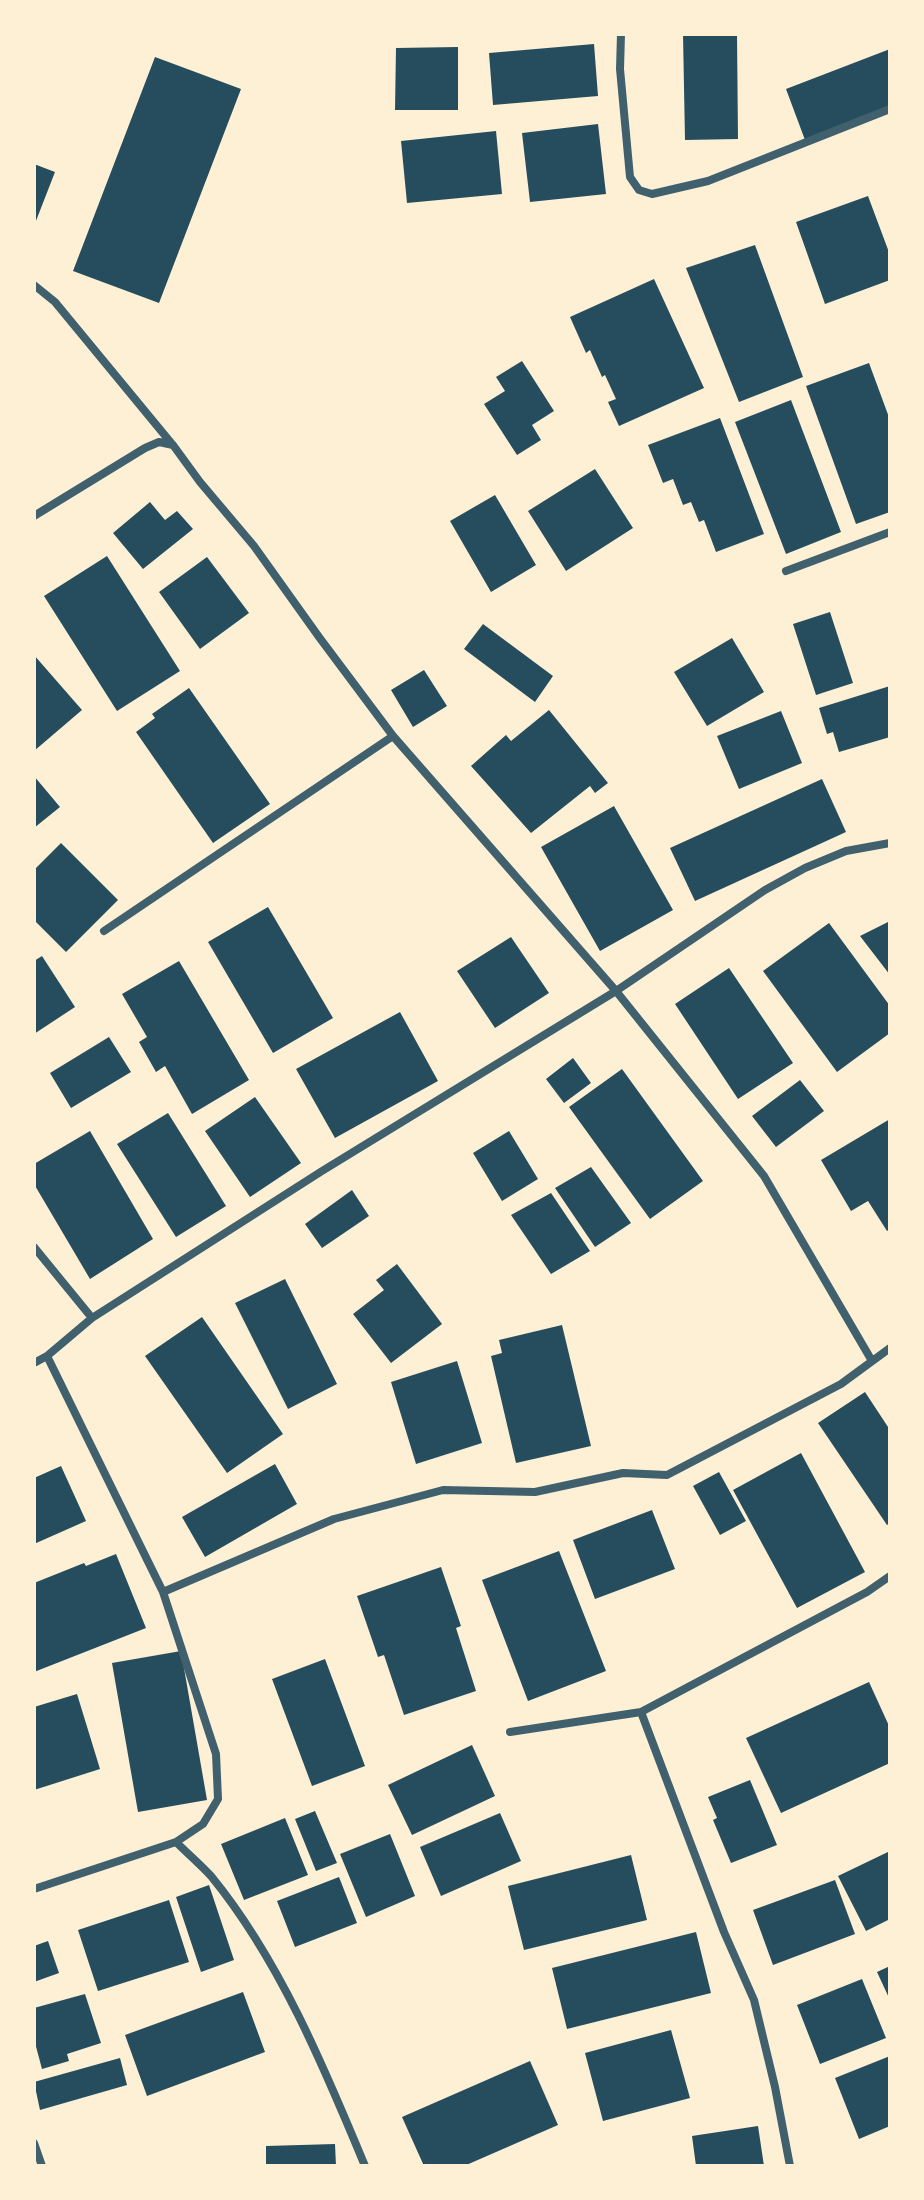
<!DOCTYPE html>
<html>
<head>
<meta charset="utf-8">
<style>
	body { margin:0 }
	#map { position:relative; width:924px; height:2200px; overflow:hidden; background:#fdf0d5; font-family:Quicksand,sans-serif }
	canvas { display:block }
	.frame { position:absolute; inset:0; border:36px solid #fdf0d5; pointer-events:none }
</style>
</head>
<body>
<div id="map">
<canvas width="924" height="2200"></canvas>
<div class="frame"></div>
</div>
<script>
const context = document.querySelector('canvas').getContext('2d');
context.lineJoin = 'round';
function fill(path, color) { context.fillStyle = color; context.fill(path, 'evenodd'); }
function strokePath(path, color, width, dash) { context.strokeStyle = color; context.lineWidth = width; context.lineCap = dash ? 'butt' : 'round'; context.setLineDash(dash || []); context.stroke(path); }
fill(new Path2D(`
	M683 34H737L738 139 685 140Z
	M594 44 598 96 493 105 489 53Z
	M458 47V110H395L396 48Z
	M890 49V107L805 140 786 89Z
	M155 57 241 89 159 303 73 271Z
	M598 124 606 194 530 202 522 133Z
	M496 131 502 194 407 203 401 141Z
	M34 164 55 172 34 226Z
	M868 196 890 255V280L825 304 796 222Z
	M755 245 803 377 739 402 686 268Z
	M654 279 704 388 619 426 608 402 616 399 605 375 602 377 590 350 586 353 570 317Z
	M522 361 554 411 532 425 541 440 517 455 484 404 505 391 496 377Z
	M869 363 890 420V512L856 524 806 386Z
	M791 400 841 532 786 554 735 422Z
	M720 418 764 534 716 552 704 520 699 522 691 502 683 505 673 479 663 483 648 445Z
	M595 469 633 528 566 571 528 511Z
	M495 495 536 565 491 592 450 521Z
	M150 502 165 520 177 511 193 529 143 569 113 533Z
	M107 556 180 671 117 711 44 596Z
	M207 557 249 613 200 649 159 592Z
	M830 612 853 683 816 695 793 624Z
	M483 624 553 676 535 702 464 649Z
	M732 638 764 692 707 726 674 672Z
	M34 655 82 710 34 751Z
	M424 670 447 706 413 727 391 690Z
	M890 686V737L839 752 833 732 827 734 819 708Z
	M189 688 270 804 213 843 136 732 155 718 152 714Z
	M549 710 608 783 595 793 590 786 531 833 471 766 506 735 511 741Z
	M781 711 802 763 739 789 717 736Z
	M34 776 60 807 34 828Z
	M822 779 846 832 695 901 670 848Z
	M614 806 673 910 600 951 541 847Z
	M61 843 118 900 66 952 34 920V870Z
	M268 907 333 1018 273 1053 208 942Z
	M890 921V975L860 936Z
	M829 923 890 1006V1033L837 1072 763 971Z
	M511 937 549 993 495 1028 457 971Z
	M42 956 75 1007 34 1034V961Z
	M179 961 249 1080 192 1114 165 1066 156 1072 139 1042 147 1037 122 994Z
	M729 968 793 1063 738 1099 675 1004Z
	M400 1012 438 1081 335 1138 296 1069Z
	M109 1037 131 1072 71 1108 50 1073Z
	M573 1058 591 1083 564 1103 546 1079Z
	M622 1069 703 1181 650 1219 569 1107Z
	M800 1080 824 1111 776 1147 752 1116Z
	M255 1097 301 1163 250 1197 205 1131Z
	M168 1113 226 1206 176 1237 117 1144Z
	M890 1119V1229L887 1231 868 1201 851 1211 821 1160Z
	M90 1131 153 1239 90 1279 34 1184V1164Z
	M509 1131 538 1179 502 1201 473 1153Z
	M591 1167 631 1223 595 1247 555 1188Z
	M352 1190 369 1216 322 1248 305 1224Z
	M551 1193 590 1251 551 1274 511 1215Z
	M397 1264 442 1324 391 1363 353 1314 384 1290 376 1280Z
	M285 1279 337 1384 288 1409 235 1303Z
	M202 1317 283 1434 227 1473 145 1356Z
	M562 1325 591 1446 516 1463 491 1356 502 1353 499 1340Z
	M457 1361 482 1443 416 1464 391 1382Z
	M865 1392 890 1430V1523L887 1525 818 1423Z
	M801 1453 865 1572 797 1608 733 1490Z
	M275 1464 297 1504 205 1557 182 1517Z
	M61 1466 86 1521 34 1544V1478Z
	M719 1472 746 1521 720 1535 693 1486Z
	M652 1510 675 1569 595 1599 573 1540Z
	M559 1551 606 1671 528 1701 482 1580Z
	M116 1554 146 1628 34 1672V1583L84 1563 86 1566Z
	M441 1567 461 1626 456 1628 476 1691 404 1715 384 1655 378 1657 357 1596Z
	M181 1651 207 1800 138 1812 112 1663Z
	M325 1659 365 1766 312 1786 272 1679Z
	M869 1682 890 1728V1763L781 1813 746 1738Z
	M77 1694 100 1769 34 1790V1707Z
	M472 1745 495 1796 412 1835 388 1785Z
	M750 1780 777 1845 731 1863 713 1820 717 1818 708 1797Z
	M315 1811 337 1863 316 1871 295 1819Z
	M500 1813 521 1861 441 1896 420 1847Z
	M285 1818 308 1875 244 1900 221 1844Z
	M390 1834 415 1896 366 1917 340 1854Z
	M890 1851V1919L866 1931 838 1876Z
	M631 1855 647 1920 524 1950 508 1886Z
	M339 1877 357 1923 295 1947 277 1901Z
	M835 1880 855 1934 773 1965 753 1910Z
	M209 1885 234 1960 201 1972 176 1897Z
	M169 1900 189 1962 98 1991 78 1930Z
	M696 1932 711 1993 567 2029 552 1968Z
	M48 1941 59 1973 34 1982V1946Z
	M890 1966V2000L877 1972Z
	M862 1979 886 2038 820 2064 797 2005Z
	M243 1992 265 2052 147 2096 125 2035Z
	M85 1994 101 2043 67 2054 69 2061 42 2069 34 2039V2008Z
	M671 2030 690 2098 603 2121 585 2053Z
	M890 2056V2126L859 2139 835 2078Z
	M120 2058 127 2085 40 2110 34 2082Z
	M530 2061 558 2125 464 2166H424L402 2117Z
	M758 2126 764 2166H696L692 2136Z
	M335 2144 336 2166H266V2146Z`), '#264d5e');
strokePath(new Path2D(`
	M621 34 620 69 630 177 639 190 652 194 708 181 890 109
	M34 285 55 302 172 444
	M34 516 145 448 159 442 173 445 200 482 254 546 319 637 393 736 616 991 764 1176 872 1361
	M786 571 890 532
	M104 931 393 736
	M34 1247 92 1318
	M34 1363 47 1356 92 1318 322 1171 616 991 765 890 805 868 846 851 890 843
	M163 1592 334 1519 443 1490 535 1492 623 1473 667 1475 841 1384 890 1348
	M641 1712 724 1932 754 2000 775 2087 790 2166
	M510 1732 641 1712 867 1592 890 1576
	M176 1842C187 1853 200 1864 211 1876 279 1959 324 2067 365 2166
	M34 1889 176 1842 203 1824 218 1799 216 1754 163 1592 47 1356
	M34 2143 42 2166`), '#3f606c', 8);
</script>
</body>
</html>
